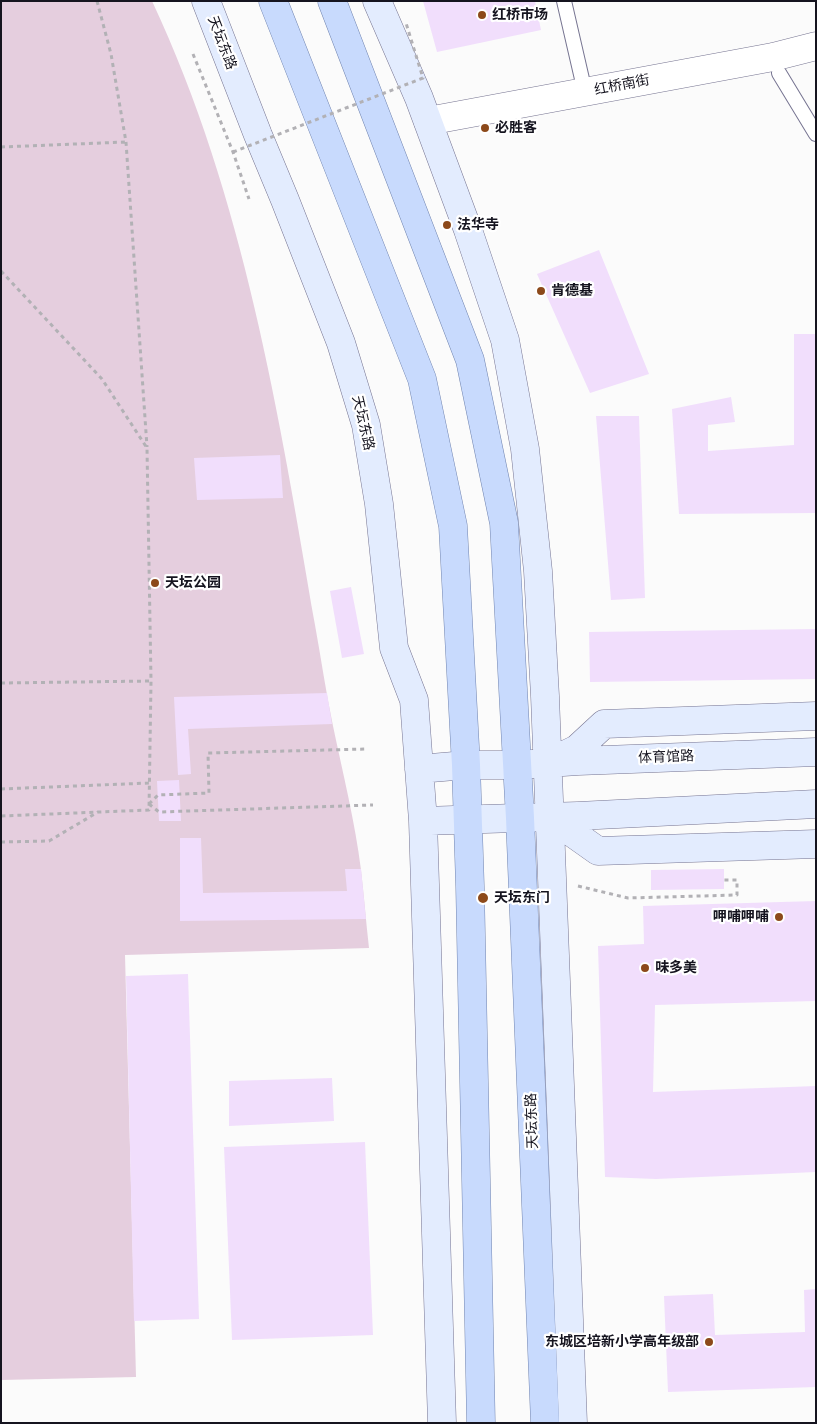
<!DOCTYPE html>
<html>
<head>
<meta charset="utf-8">
<style>
	body { margin:0 }
	#map { position:relative; width:817px; height:1424px; overflow:hidden; background:#fbfbfb; font-family:Inter,sans-serif }
	canvas { display:block }
	.frame { position:absolute; inset:0; border:2px solid #15141f; pointer-events:none }
</style>
</head>
<body>
<div id="map">
<canvas width="817" height="1424"></canvas>
<div class="frame"></div>
</div>
<script>
const context = document.querySelector('canvas').getContext('2d');
context.lineJoin = 'round';
function fill(path, color) { context.fillStyle = color; context.fill(path, 'evenodd'); }
function strokePath(path, color, width, dash) { context.strokeStyle = color; context.lineWidth = width; context.lineCap = dash ? 'butt' : 'round'; context.setLineDash(dash || []); context.stroke(path); }
function label(font, color, halo, rows, align = 'center') {
  context.font = font + ' Inter,"Noto Sans SC",sans-serif'; context.lineWidth = 4.5; context.setLineDash([]); context.textBaseline = 'middle'; context.strokeStyle = halo; context.fillStyle = color; for (const [text, x, y, turn = 0] of rows) {
    context.save(); context.translate(x, y); context.rotate((+turn || 0) * Math.PI / 180); context.textAlign = isNaN(turn) ? turn : align; if (halo) context.strokeText(text, 0, 0); context.fillText(text, 0, 0); context.restore();
  }
}
fill(new Path2D(`
	M1 1H152C244 197 279 414 315 625 321 658 326 693 333 726 343 774 355 822 361 870 364 896 366 922 369 948L125 955 136 1377 1 1380Z`), '#e5cede');
fill(new Path2D(`
	M423 1H535L541 30 437 52Z
	M599 250 649 374 590 393 537 274Z
	M794 334H816V513L679 514 672 409 731 397 735 422 708 425V451L794 445Z
	M596 416H639L645 598 611 600Z
	M280 455 283 498 197 500 194 458Z
	M351 587 364 654 342 658 330 591Z
	M816 629V679L590 682 589 632Z
	M327 693 332 724 188 729 191 774 178 775 174 697Z
	M179 780 181 821H159L157 781Z
	M180 838H201L203 893 347 891 345 869H361L366 919 180 921Z
	M724 869V889L651 890V870Z
	M816 901V1001L655 1005 653 1092 816 1086V1172L656 1179 605 1177 598 946 644 944 643 906Z
	M188 974 199 1319 134 1321 126 976Z
	M332 1078 334 1121 229 1126V1081Z
	M365 1142 373 1335 232 1340 224 1147Z
	M816 1289V1387L668 1392 664 1296 713 1294 715 1335 805 1332 804 1290Z`), '#f1defc');
const lane = new Path2D(`
	M564 1 585 92
	M779 73 816 134`);
const street = new Path2D(`
	M428 121 773 57 816 46`);
const secondary = new Path2D(`
	M206 1 258 135 285 200 341 343 366 425 379 504 394 648 414 700 423 821 442 1423
	M377 1 419 98 468 230 505 340 525 449 538 571 545 696 573 1423
	M554 760 577 749 604 724 816 716
	M419 769 466 765H517L578 761 816 752
	M550 817 598 851 816 844
	M423 821 578 816 816 804`);
const primary = new Path2D(`
	M273 1 422 379 453 526 466 765 470 886 481 1423
	M332 1 470 360 504 523 520 818 545 1423`);
strokePath(lane, '#767491', 16);
strokePath(street, '#767491', 29);
strokePath(secondary, '#767491', 29);
strokePath(primary, '#7184af', 29);
strokePath(new Path2D(`
	M97 1 111 54 126 142 147 447
	M193 54 233 152 249 199
	M1 147 126 142
	M1 271 102 379 147 448 151 681 149 810 1 816
	M1 683 151 681
	M1 789 149 783
	M149 804 158 795 209 793 208 753 366 749
	M149 804 159 812 373 805
	M1 842 49 841 98 812
	M578 886 628 898 737 895V880H724`), '#b2b1b5', 3, [4, 4]);
strokePath(lane, '#fff', 14);
strokePath(street, '#fff', 28);
strokePath(secondary, '#e3ecfe', 28);
strokePath(primary, '#c8dafd', 28);
strokePath(new Path2D(`
	M233 152 423 78 406 23`), '#b2b1b5', 3, [4, 4]);
for (const [x, y, r, color] of [
	[482,15,5,"#8c491a"],
	[485,128,5,"#8c491a"],
	[447,225,5,"#8c491a"],
	[541,291,5,"#8c491a"],
	[155,583,5,"#8c491a"],
	[483,898,6,"#8c491a"],
	[779,917,5,"#8c491a"],
	[645,968,5,"#8c491a"],
	[709,1342,5,"#8c491a"]
]) { const dot = new Path2D(); dot.arc(x, y, r, 0, 2 * Math.PI); context.fillStyle = color; context.fill(dot); strokePath(dot, '#fff', 2); }
label('bold 14px', '#15141f', '#fff', [
	["红桥市场",492,15],
	["必胜客",495,128],
	["法华寺",457,225],
	["肯德基",551,291],
	["天坛公园",165,583],
	["天坛东门",494,898],
	["呷哺呷哺",769,917,"right"],
	["味多美",655,968],
	["东城区培新小学高年级部",699,1342,"right"]
], 'left');
label('14px', '#15141f', '#fff', [
	["天坛东路",222,43,69],
	["红桥南街",622,85,-11],
	["天坛东路",363,423,77],
	["体育馆路",666,757,-2],
	["天坛东路",532,1121,-92]
]);
</script>
</body>
</html>
